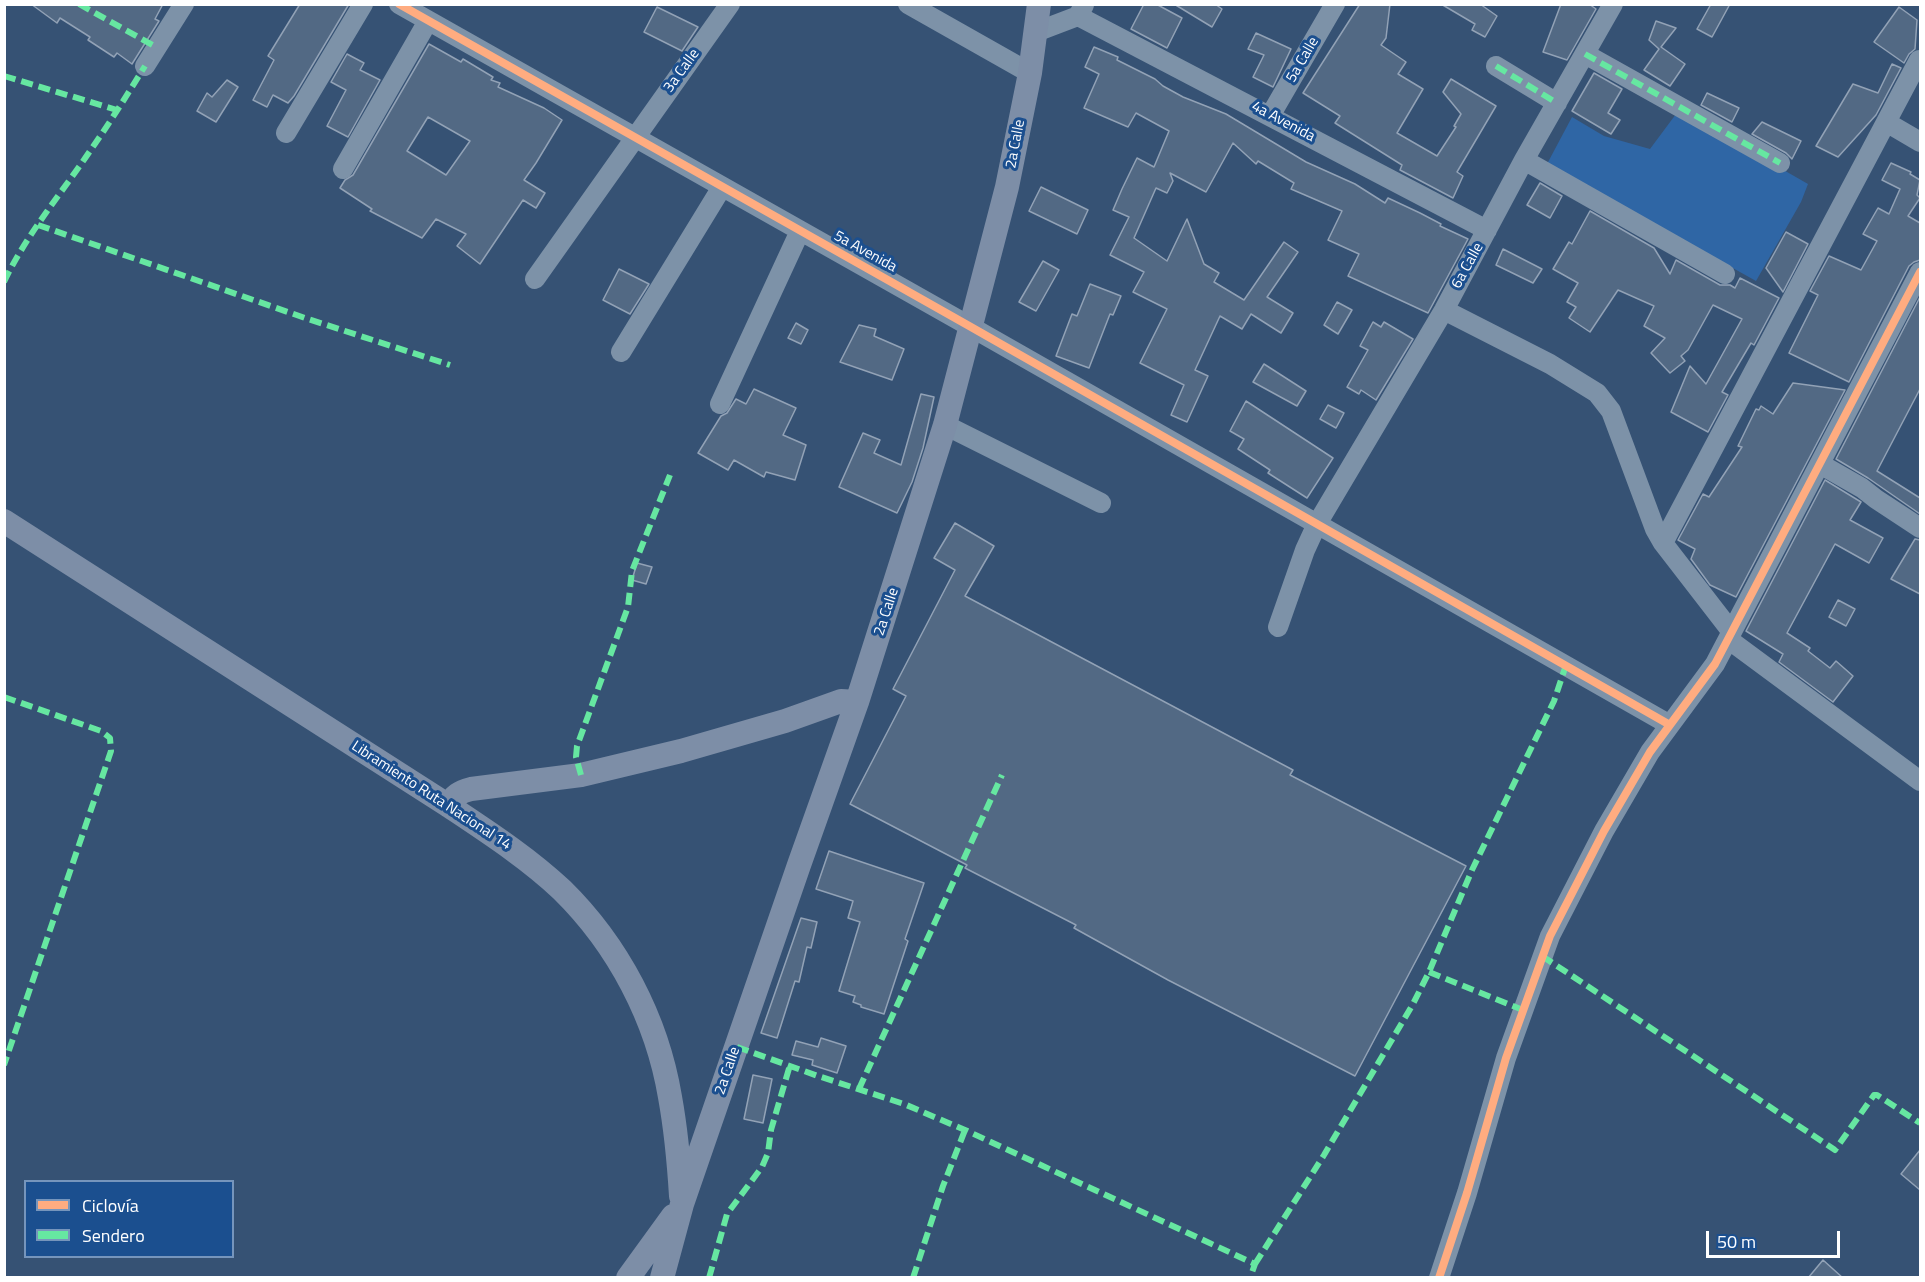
<!DOCTYPE html>
<html>
<head>
<meta charset="utf-8">
<style>
	body { margin:0 }
	#map { position:relative; width:1925px; height:1282px; overflow:hidden; background:#365274; font-family:"Titillium Web",sans-serif }
	canvas { display:block }
	.frame { position:absolute; inset:0; border:6px solid #fff; pointer-events:none }
	.legend { position:absolute; left:24px; top:1180px; width:210px; height:78px; box-sizing:border-box; background:#1b4f8f; border:2px solid #7695bc; margin:0; padding:8px 10px; list-style:none; font-size:18px; color:#fff }
	.legend li { display:flex; align-items:center; gap:12px; height:30px }
	.legend b { width:30px; border:2px solid #7695bc }
	.scale { position:absolute; left:1706px; top:1231px; width:134px; height:27px; box-sizing:border-box; border:3px solid #fff; border-top:0; padding-left:8px; font-size:18px; line-height:21px; white-space:nowrap; color:#fff; -webkit-text-stroke:4px #1b4f8f; paint-order:stroke }
</style>
</head>
<body>
<div id="map">
<canvas width="1925" height="1282"></canvas>
<div class="frame"></div>
<ul class="legend">
<li><b style="height:8px;background:#ffac80"></b>Ciclovía</li>
<li><b style="height:8px;background:#66e7a1"></b>Sendero</li>
</ul>
<div class="scale">50 m</div>
</div>
<script>
const context = document.querySelector('canvas').getContext('2d');
context.lineJoin = 'round';
function fill(path, color) { context.fillStyle = color; context.fill(path, 'evenodd'); }
function strokePath(path, color, width, dash) { context.strokeStyle = color; context.lineWidth = width; context.lineCap = dash ? 'butt' : 'round'; context.setLineDash(dash || []); context.stroke(path); }
function label(font, color, halo, rows, align = 'center') {
  context.font = font + ' "Titillium Web",sans-serif'; context.lineWidth = 6; context.setLineDash([]); context.textBaseline = 'middle'; context.strokeStyle = halo; context.fillStyle = color; for (const [text, x, y, turn = 0] of rows) {
    context.save(); context.translate(x, y); context.rotate((+turn || 0) * Math.PI / 180); context.textAlign = isNaN(turn) ? turn : align; if (halo) context.strokeText(text, 0, 0); context.fillText(text, 0, 0); context.restore();
  }
}
fill(new Path2D(`
	M1679 110 1808 184 1801 202 1756 281 1547 164 1572 117 1604 136 1650 149Z`), '#2f66a5');
const building = new Path2D(`
	M31 4H163L155 19 159 21 132 64 117 53 114 57 88 40 90 37 60 18 57 23Z
	M300 4H349L294 96 288 103 273 95 267 107 253 100 274 60 268 56Z
	M1144 4H1156L1182 18 1167 48 1131 29Z
	M1174 4H1215L1222 9 1212 27Z
	M1360 4H1390L1386 38 1381 45 1406 62 1398 74 1423 89 1397 133 1437 156 1456 127 1454 126 1461 114 1443 92 1451 79 1496 106 1457 172 1463 176 1453 198 1400 170 1402 165 1335 123 1340 116 1303 93Z
	M1441 4H1480L1497 16 1485 37 1472 30 1475 24Z
	M1561 4H1589L1596 9 1567 60 1543 52Z
	M1711 4H1730L1712 37 1697 29Z
	M657 7 698 27 682 51 644 32Z
	M1899 7 1917 20 1915 49 1909 54 1904 63 1874 42Z
	M1656 21 1676 28 1661 47 1685 64 1670 86 1644 70 1659 49 1649 40Z
	M1256 33 1291 49 1273 87 1253 77 1264 55 1248 49Z
	M429 44 461 62 463 59 493 77 491 80 500 83 498 87 544 108 562 120 536 163 524 180 545 193 536 208 523 200 480 264 457 246 466 234 436 219 422 238 370 211 372 209 340 188 345 180 353 175ZM428 117 470 141 446 175 407 151Z
	M1094 47 1118 57 1117 60 1155 79 1163 86 1183 97 1226 114 1306 162 1355 184 1385 203 1388 198 1420 213 1441 224 1440 226 1468 239 1428 313 1348 276 1359 254 1328 240 1342 211 1291 189 1294 183 1258 161 1256 164 1233 143 1206 192 1170 173 1173 181 1167 193 1156 188 1134 238 1167 261 1187 219 1204 264 1219 273 1214 282 1244 300 1284 242 1298 252 1267 297 1293 313 1281 333 1251 314 1242 329 1220 316 1195 370 1208 376 1187 422 1171 415 1184 385 1140 363 1167 309 1133 292 1144 272 1110 255 1129 217 1113 210 1122 189 1137 158 1154 167 1169 131 1136 113 1128 127 1084 108 1099 74 1085 67Z
	M347 54 364 63 360 70 380 80 348 137 327 126 346 90 331 82Z
	M1892 64 1901 68 1876 115 1838 157 1816 146 1853 84 1878 93Z
	M1594 73 1622 89 1608 113 1620 120 1611 134 1572 111Z
	M227 80 238 87 216 122 197 111 207 93 212 97Z
	M1707 93 1739 108 1732 122 1701 105Z
	M1762 122 1801 141 1792 159 1786 153 1752 134Z
	M1891 163 1911 172 1910 174 1920 180 1917 195 1920 198 1908 216 1920 223V260L1914 262 1909 266 1849 382 1789 353 1818 295 1810 291 1829 256 1861 270 1877 241 1863 234 1878 208 1889 214 1900 189 1882 180Z
	M1540 183 1562 196 1550 218 1527 205Z
	M1041 187 1088 210 1077 234 1029 211Z
	M1590 211 1654 248 1670 274 1676 260 1720 285H1730L1735 288 1740 278 1779 298 1754 345 1751 343 1722 392 1728 395 1708 432 1671 412 1690 366 1706 384 1742 319 1713 305 1688 350 1681 356 1685 361 1670 373 1651 353 1665 338 1644 326 1654 306 1618 290 1590 332 1569 318 1576 307 1567 302 1578 283 1553 269 1569 242 1572 244Z
	M1786 232 1808 244 1783 292 1766 268Z
	M1503 249 1542 269 1533 283 1496 265Z
	M1043 261 1059 270 1036 311 1019 302Z
	M619 269 649 284 630 314 603 300Z
	M1090 284 1121 296 1113 315 1110 314 1089 368 1056 356 1072 314 1077 316Z
	M1920 297V389L1877 471 1920 498V514L1868 478 1836 459Z
	M1337 302 1352 310 1338 334 1324 325Z
	M1373 322 1381 327 1384 322 1413 339 1376 400 1361 390 1359 394 1347 387 1368 350 1360 346Z
	M796 323 808 330 801 344 788 338Z
	M859 325 876 329 874 336 904 349 892 380 840 362Z
	M1264 364 1306 391 1297 406 1253 382Z
	M1793 383 1845 390 1736 597 1710 585 1691 559 1695 549 1678 540 1703 494 1709 497 1742 447 1738 446 1756 409 1759 410 1761 406 1773 414Z
	M754 389 796 408 783 435 806 445 795 480 766 472 764 477 734 460 728 470 698 453 721 416 727 413 736 399 746 404Z
	M921 394 934 397 923 448 912 482 897 513 839 487 863 433 880 440 874 453 901 465Z
	M1246 401 1333 458 1307 498 1268 473 1270 470 1238 449 1244 439 1230 431Z
	M1328 405 1344 413 1336 428 1320 419Z
	M1825 480 1861 502 1850 520 1883 538 1869 563 1835 544 1787 633 1810 648 1808 651 1830 668 1836 661 1853 676 1833 702 1779 662 1783 654 1746 631Z
	M955 523 994 546 965 596 1276 761 1293 770 1290 775 1466 866 1355 1076 1168 980 1074 928 1076 925 965 868 967 865 850 804 906 696 893 689 955 570 934 558Z
	M1915 539 1920 540V594L1891 579Z
	M637 563 652 567 646 584 632 580Z
	M1838 600 1855 609 1846 626 1829 617Z
	M829 851 924 883 905 939 908 941 884 1014 861 1007V1005L853 1002 855 996 839 991 860 922 848 918 853 901 816 889Z
	M801 918 817 922 811 948 807 947 799 982 795 981 777 1038 761 1033Z
	M821 1038 846 1046 837 1073 812 1065 813 1060 792 1055 796 1041 818 1047Z
	M753 1075 772 1079 763 1123 744 1119Z
	M1920 1150V1190L1901 1174Z
	M1823 1260 1843 1278H1808Z`);
fill(building, '#526984');
strokePath(building, '#92a2b6', 1.5);
strokePath(new Path2D(`
	M399 4 971 327 1670 725
	M908 4 1030 73
	M1078 16 1487 230
	M1036 32 1078 16 1084 5
	M1585 54 1780 163
	M145 66 184 4
	M1496 66 1557 103
	M1270 116 1335 4
	M1886 122 1920 142
	M286 133 363 4
	M1524 160 1725 274
	M343 169 428 21
	M535 279 730 4
	M1444 310 1550 364 1597 393 1611 411 1655 529 1663 543 1731 631
	M621 352 722 187
	M720 404 800 231
	M945 425 1101 503
	M1820 464 1862 488 1876 499 1920 528
	M1663 543 1919 60
	M1278 627 1305 550 1317 524 1444 310 1524 160 1613 4
	M1728 639 1920 781
	M1439 1278 1467 1193 1506 1058 1550 936 1604 831 1650 752 1715 664 1920 272`), '#7d92a8', 20);
strokePath(new Path2D(`
	M4 521 449 806C488 832 528 858 562 890 618 945 657 1019 670 1097 676 1130 679 1163 681 1196
	M449 806C454 795 460 792 471 789L581 775 681 751 785 721 841 701 857 702
	M628 1278 673 1216
	M662 1278 682 1204 799 865 857 702 945 425 1007 187 1030 73 1039 4`), '#7d8ea7', 24);
strokePath(new Path2D(`
	M79 4 156 47
	M1585 54 1780 163
	M1496 66 1557 103
	M4 76 117 110
	M38 225 308 319 450 365
	M4 282C26 235 61 194 90 151 109 124 127 95 145 66
	M4 697 101 731 110 738 111 751 4 1065
	M581 775 576 757 577 746 628 607 632 571 670 475
	M1542 956 1835 1150 1874 1095H1877L1920 1123
	M1429 972 1523 1010
	M737 1047 818 1076 904 1104 965 1130 1255 1264 1250 1278
	M859 1089 1002 775
	M1255 1264 1324 1155 1413 1004 1429 972 1472 870 1554 701 1566 665
	M709 1278 727 1214 762 1167 768 1153 771 1130 790 1065
	M913 1278 943 1186 965 1130`), '#66e7a1', 6, [12, 6]);
strokePath(new Path2D(`
	M399 4 971 327 1670 725
	M1439 1278 1467 1193 1506 1058 1550 936 1604 831 1650 752 1715 664 1920 272`), '#ffac80', 8);
label('15px', '#fff', '#1b4f8f', [
	["5a Calle",1303,60,-60],
	["3a Calle",682,71,-54],
	["4a Avenida",1283,122,28],
	["2a Calle",1016,144,-79],
	["5a Avenida",865,252,29],
	["6a Calle",1468,266,-61],
	["2a Calle",887,612,-72],
	["Libramiento Ruta Nacional 14",431,796,33],
	["2a Calle",728,1071,-71]
]);
</script>
</body>
</html>
